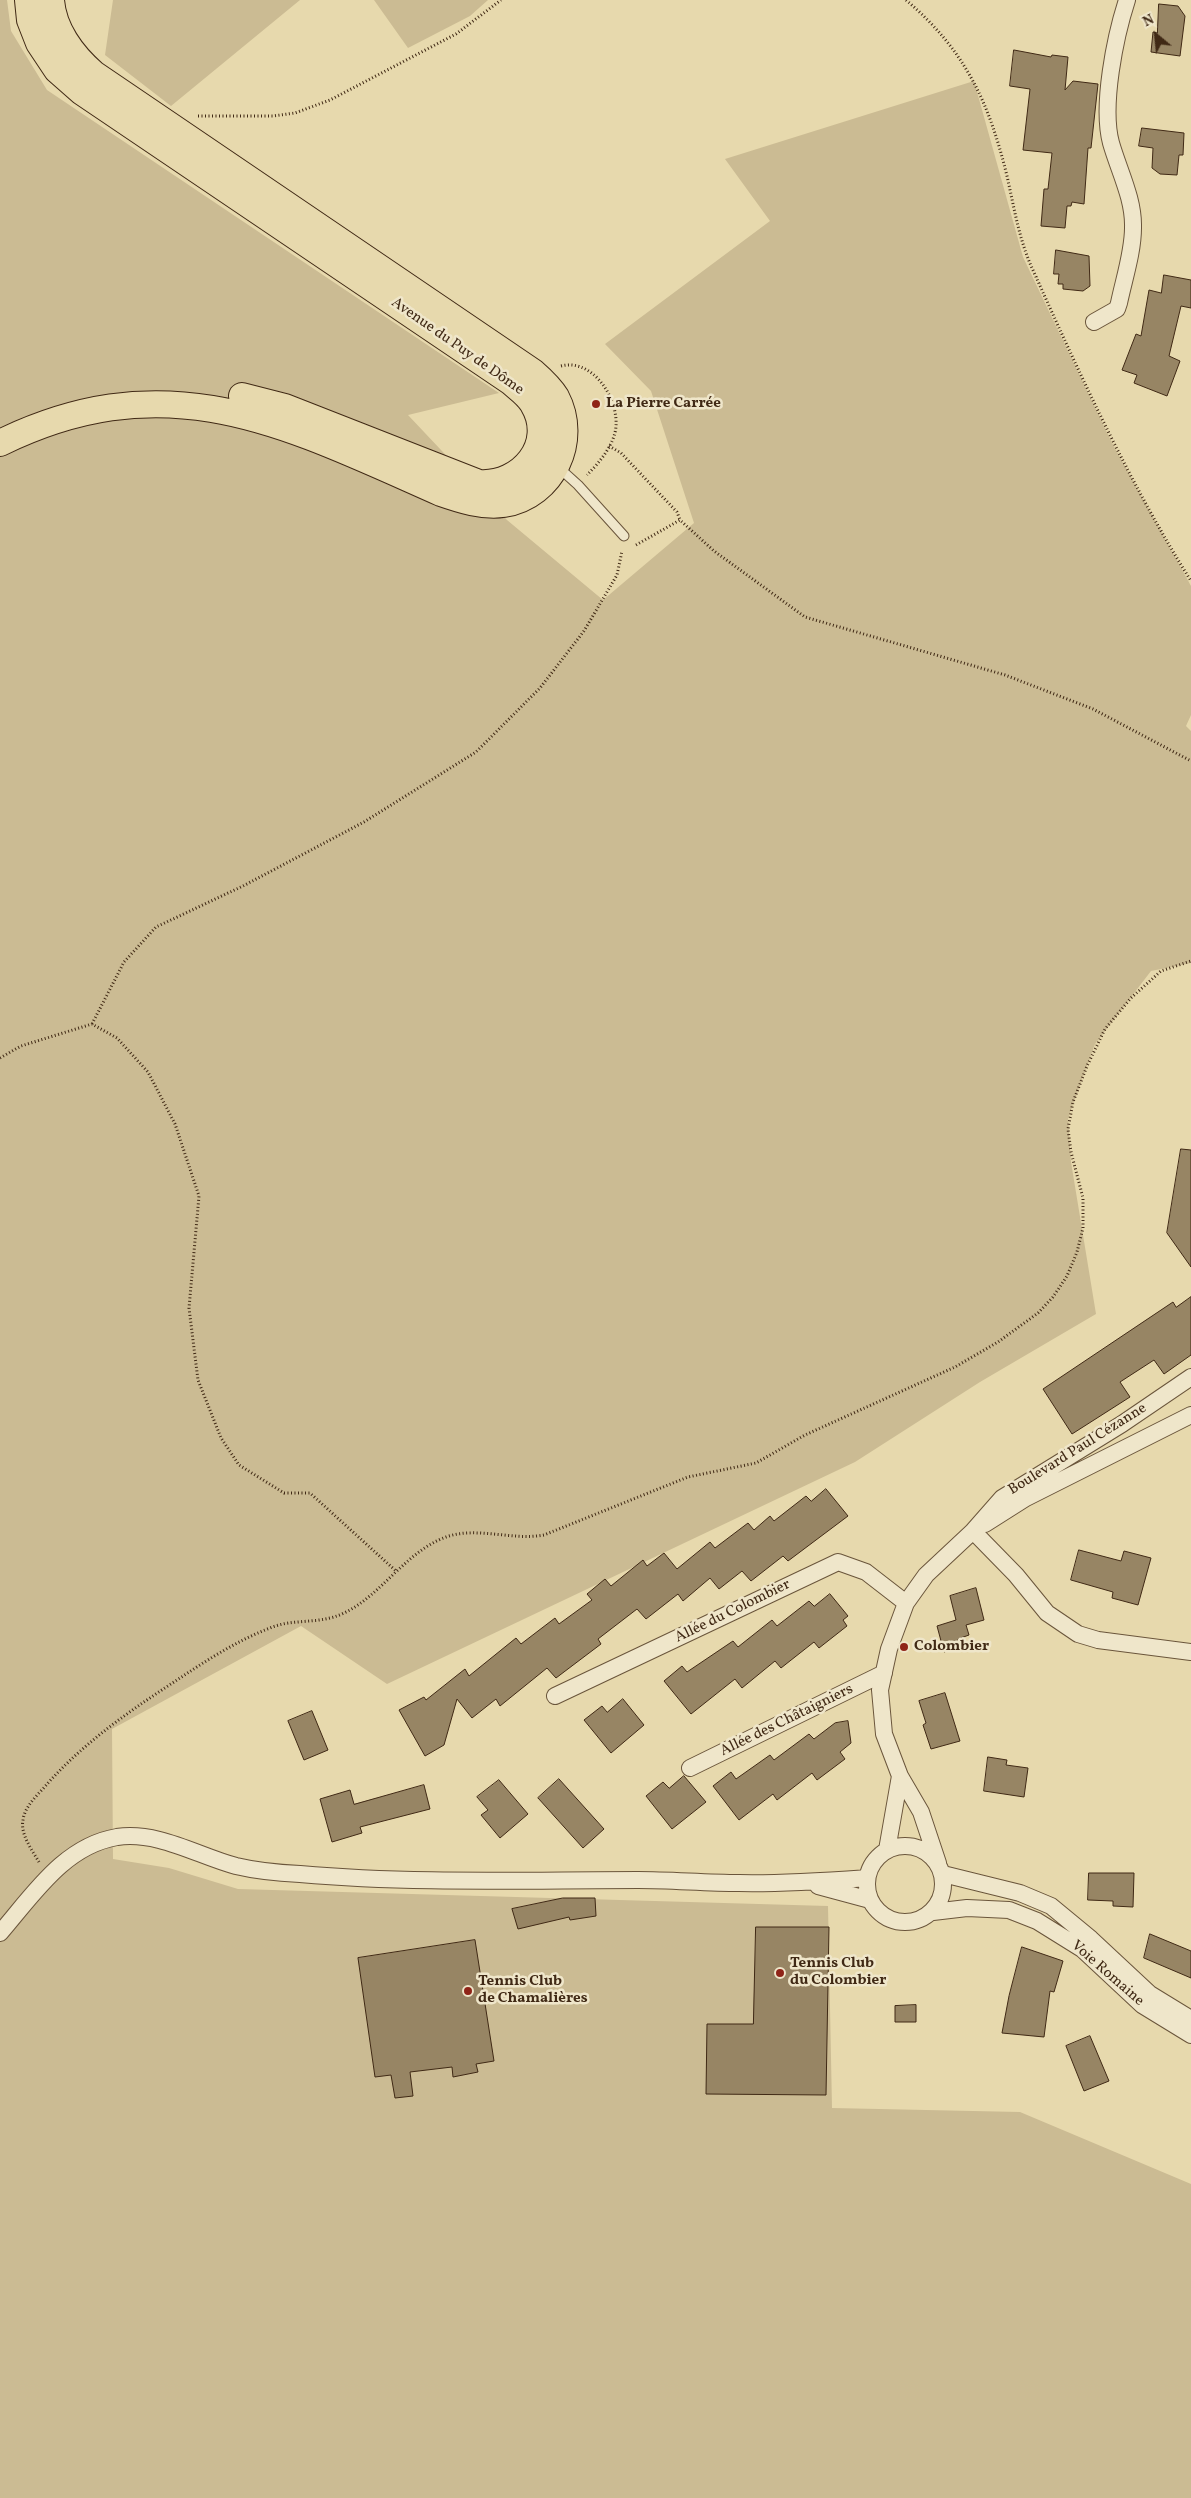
<!DOCTYPE html>
<html>
<head>
<meta charset="utf-8">
<style>
	body { margin:0 }
	#map { position:relative; width:1191px; height:2498px; overflow:hidden; background:#e7d9ad; font-family:Vollkorn,serif }
	canvas { display:block }
	.north { position:absolute; left:1131px; top:10px; width:50px; height:50px; -webkit-text-stroke:4px #efe6ca; paint-order:stroke; rotate:332deg; font-size:14px; font-weight:700; line-height:20px; text-align:center; color:#402915 }
	.north::after { content:''; display:block; margin:auto; width:18px; height:22px; background:#402915; clip-path:polygon(50% 0,100% 100%,50% 72%,0 100%) }
</style>
</head>
<body>
<div id="map">
<canvas width="1191" height="2498"></canvas>
<div class="north">N</div>
</div>
<script>
const context = document.querySelector('canvas').getContext('2d');
context.lineJoin = 'round';
function fill(path, color) { context.fillStyle = color; context.fill(path, 'evenodd'); }
function strokePath(path, color, width, dash) { context.strokeStyle = color; context.lineWidth = width; context.lineCap = dash ? 'butt' : 'round'; context.setLineDash(dash || []); context.stroke(path); }
function label(font, color, halo, rows, align = 'center') {
  context.font = font + ' Vollkorn,serif'; context.lineWidth = 5; context.setLineDash([]); context.textBaseline = 'middle'; context.strokeStyle = halo; context.fillStyle = color; for (const [text, x, y, turn = 0] of rows) {
    context.save(); context.translate(x, y); context.rotate((+turn || 0) * Math.PI / 180); context.textAlign = isNaN(turn) ? turn : align; if (halo) context.strokeText(text, 0, 0); context.fillText(text, 0, 0); context.restore();
  }
}
fill(new Path2D(`
	M0 0H7L11 31 47 90 499 393 408 415 507 520 603 600 694 523 651 391 605 344 770 221 725 159 974 81 1023 257 1112 443 1191 586V715L1186 726 1191 731V963L1151 971 1095 1044 1068 1118 1071 1162 1096 1314 980 1382 855 1462 387 1684 301 1626 112 1729 113 1859 169 1868 238 1889 828 1906 832 2108 1020 2112 1191 2184V2498H0Z
	M113 0H300L171 106 105 55Z
	M374 0H488L470 16 408 48Z`), '#cbbb93');
const building = new Path2D(`
	M1159 4 1178 6 1185 16 1180 56 1151 52 1153 32 1157 33Z
	M1014 50 1051 57 1052 55 1068 57 1065 90 1073 81 1098 84 1091 148H1088L1084 204 1072 202 1071 206H1067L1065 228 1041 226 1044 189H1048L1052 153 1023 150 1030 89 1010 86Z
	M1142 128 1184 133 1183 155H1179L1177 175 1160 174 1152 168 1153 148 1139 146Z
	M1056 250 1089 256 1090 286 1083 291 1063 289V284H1058L1059 274H1054Z
	M1164 275 1191 280V308L1181 306 1169 356 1180 361 1167 396 1134 383 1137 375 1122 370 1136 334 1141 336 1149 290 1161 293Z
	M1181 1149 1191 1150V1267L1167 1233Z
	M1191 1297V1355L1164 1374 1154 1360 1120 1382 1130 1397 1072 1434 1043 1389 1173 1302 1176 1307Z
	M826 1489 848 1516 788 1561 783 1556 751 1581 742 1571 719 1589 710 1578 683 1601 678 1594 646 1619 637 1609 598 1639 601 1644 556 1678 547 1668 500 1706 496 1699 472 1718 457 1699 444 1745 425 1756 399 1710 424 1697 426 1700 465 1669 469 1676 516 1638 521 1644 555 1618 559 1624 592 1600 587 1594 605 1579 611 1586 643 1560 647 1566 664 1553 677 1569 710 1542 715 1548 748 1523 754 1530 770 1516 774 1521 806 1496 811 1501Z
	M1079 1550 1121 1561 1124 1551 1151 1558 1138 1605 1112 1598 1113 1592 1071 1580Z
	M976 1588 984 1620 966 1625 969 1635 958 1639 960 1647 944 1652 937 1626 956 1620 950 1596Z
	M830 1594 848 1616 843 1620 847 1626 819 1648 814 1642 781 1668 775 1661 742 1688 735 1679 691 1714 664 1681 682 1666 687 1672 733 1641 738 1647 772 1620 777 1626 809 1601 814 1606Z
	M945 1693 960 1741 931 1749 923 1725 926 1723 919 1701Z
	M623 1699 644 1725 611 1753 584 1720 602 1706 607 1712Z
	M312 1711 328 1750 304 1760 288 1721Z
	M848 1721 851 1743 840 1752 845 1759 817 1780 812 1773 777 1800 773 1794 739 1820 713 1786 731 1772 736 1779 770 1755 774 1760 809 1734 814 1739 835 1723Z
	M988 1757 1007 1760 1006 1765 1028 1768 1024 1797 984 1791Z
	M684 1776 706 1802 672 1829 646 1796 663 1782 669 1788Z
	M559 1779 604 1829 583 1848 538 1798Z
	M499 1780 528 1814 500 1838 481 1815 488 1810 477 1797Z
	M424 1785 430 1809 360 1827 362 1833 332 1842 320 1799 350 1790 354 1804Z
	M1089 1873H1134L1133 1907 1113 1906V1901L1088 1900Z
	M563 1898H595L596 1916 570 1920 569 1917 518 1929 512 1909Z
	M756 1927H829L826 2095 706 2094 707 2024H753Z
	M1150 1934 1191 1951V1978L1144 1958Z
	M475 1940 494 2061 476 2064 478 2072 453 2077 452 2067 410 2072 413 2096 395 2098 391 2075 375 2077 358 1958Z
	M1022 1947 1063 1961 1054 1992 1050 1991 1044 2037 1002 2033 1009 1996Z
	M916 2005V2022H895V2006Z
	M1090 2036 1109 2081 1084 2091 1066 2046Z`);
fill(building, '#978564');
strokePath(building, '#402915', 1);
const service = new Path2D(`
	M557 466 578 485 624 536`);
const minor = new Path2D(`
	M1094 322 1117 309 1119 303C1124 279 1133 252 1133 228 1134 199 1119 171 1111 143 1101 106 1115 37 1127 0
	M985 1524 1026 1498 1191 1415
	M973 1531 1016 1575 1047 1613 1078 1634 1098 1640 1191 1652
	M555 1696 838 1562 866 1572 906 1603
	M690 1768 884 1673
	M867 1884a38 38 0 1 1 76 0a38 38 0 1 1-76 0Z
	M887 1850 900 1776
	M938 1863 921 1812 900 1776 884 1734 880 1690 889 1649 906 1603 926 1575 973 1531 1002 1498 1122 1424 1191 1377
	M943 1874 1020 1893 1051 1906 1091 1939 1150 1994 1191 2019
	M818 1886 870 1900
	M933 1912 967 1908 1009 1910 1037 1921 1082 1949 1142 2005 1191 2035
	M0 1933C33 1895 64 1846 117 1837 159 1831 198 1856 236 1866 257 1871 279 1873 300 1874 413 1884 525 1880 638 1880 672 1880 705 1883 739 1883 782 1884 824 1881 867 1878`);
const primary = new Path2D(`
	M28 0 30 20 39 43 57 70 82 92 511 382C519 389 528 395 533 404 557 444 521 486 479 483L285 407 242 396
	M0 443C168 361 285 424 441 493 461 500 483 507 504 504 553 496 579 440 556 397 550 387 541 379 533 372L94 74C72 55 53 29 51 0`);
strokePath(service, '#6a553b', 11);
strokePath(minor, '#6a553b', 18);
strokePath(primary, '#402915', 28);
strokePath(new Path2D(`
	M906 0C965 50 989 102 1007 176 1014 207 1019 239 1032 268 1080 375 1129 482 1191 581
	M198 116H273L295 113 330 100 456 34 501 0
	M561 366C593 358 618 398 616 426 615 444 599 463 587 475
	M609 446 621 453 677 512 680 520
	M636 545 680 520 714 551 805 617 1005 675 1093 709 1191 761
	M92 1024 124 962 156 927 243 886 364 822 476 752 540 688 584 631 617 575 622 551
	M0 1058 21 1046 92 1024 117 1038 148 1072 175 1124 199 1196 189 1308 198 1380 221 1438 239 1465 284 1493H310L396 1571
	M39 1862C32 1850 20 1834 23 1820 25 1805 39 1794 48 1783 85 1742 128 1712 174 1682 204 1662 236 1641 270 1628 293 1618 320 1625 344 1613 382 1595 405 1552 446 1537 477 1526 513 1541 544 1535L688 1477 756 1463 805 1435 955 1367 998 1342 1038 1313 1053 1297 1067 1276 1077 1252 1083 1228V1198L1071 1152 1068 1129 1073 1102 1087 1066 1105 1029 1131 998 1161 971 1191 961`), '#402915', 3, [1, 2.5]);
strokePath(service, '#efe6ca', 9);
strokePath(minor, '#efe6ca', 16);
strokePath(primary, '#e7d9ad', 26);
for (const [x, y, r, color] of [
	[596,404,5,"#8f2418"],
	[904,1647,5,"#8f2418"],
	[780,1973,5,"#8f2418"],
	[468,1991,5,"#8f2418"]
]) { const dot = new Path2D(); dot.arc(x, y, r, 0, 2 * Math.PI); context.fillStyle = color; context.fill(dot); strokePath(dot, '#efe6ca', 2); }
label('15px', '#402915', '#efe6ca', [
	["Avenue du Puy de Dôme",457,347,35],
	["Boulevard Paul Cézanne",1078,1450,-32],
	["Allée du Colombier",733,1612,-26],
	["Allée des Châtaigniers",787,1721,-26],
	["Voie Romaine",1107,1974,41]
]);
label('bold 15px', '#402915', '#efe6ca', [
	["La Pierre Carrée",606,404],
	["Colombier",914,1647],
	["Tennis Club",790,1964],
	["du Colombier",790,1981],
	["Tennis Club",478,1982],
	["de Chamalières",478,1999]
], 'left');
</script>
</body>
</html>
